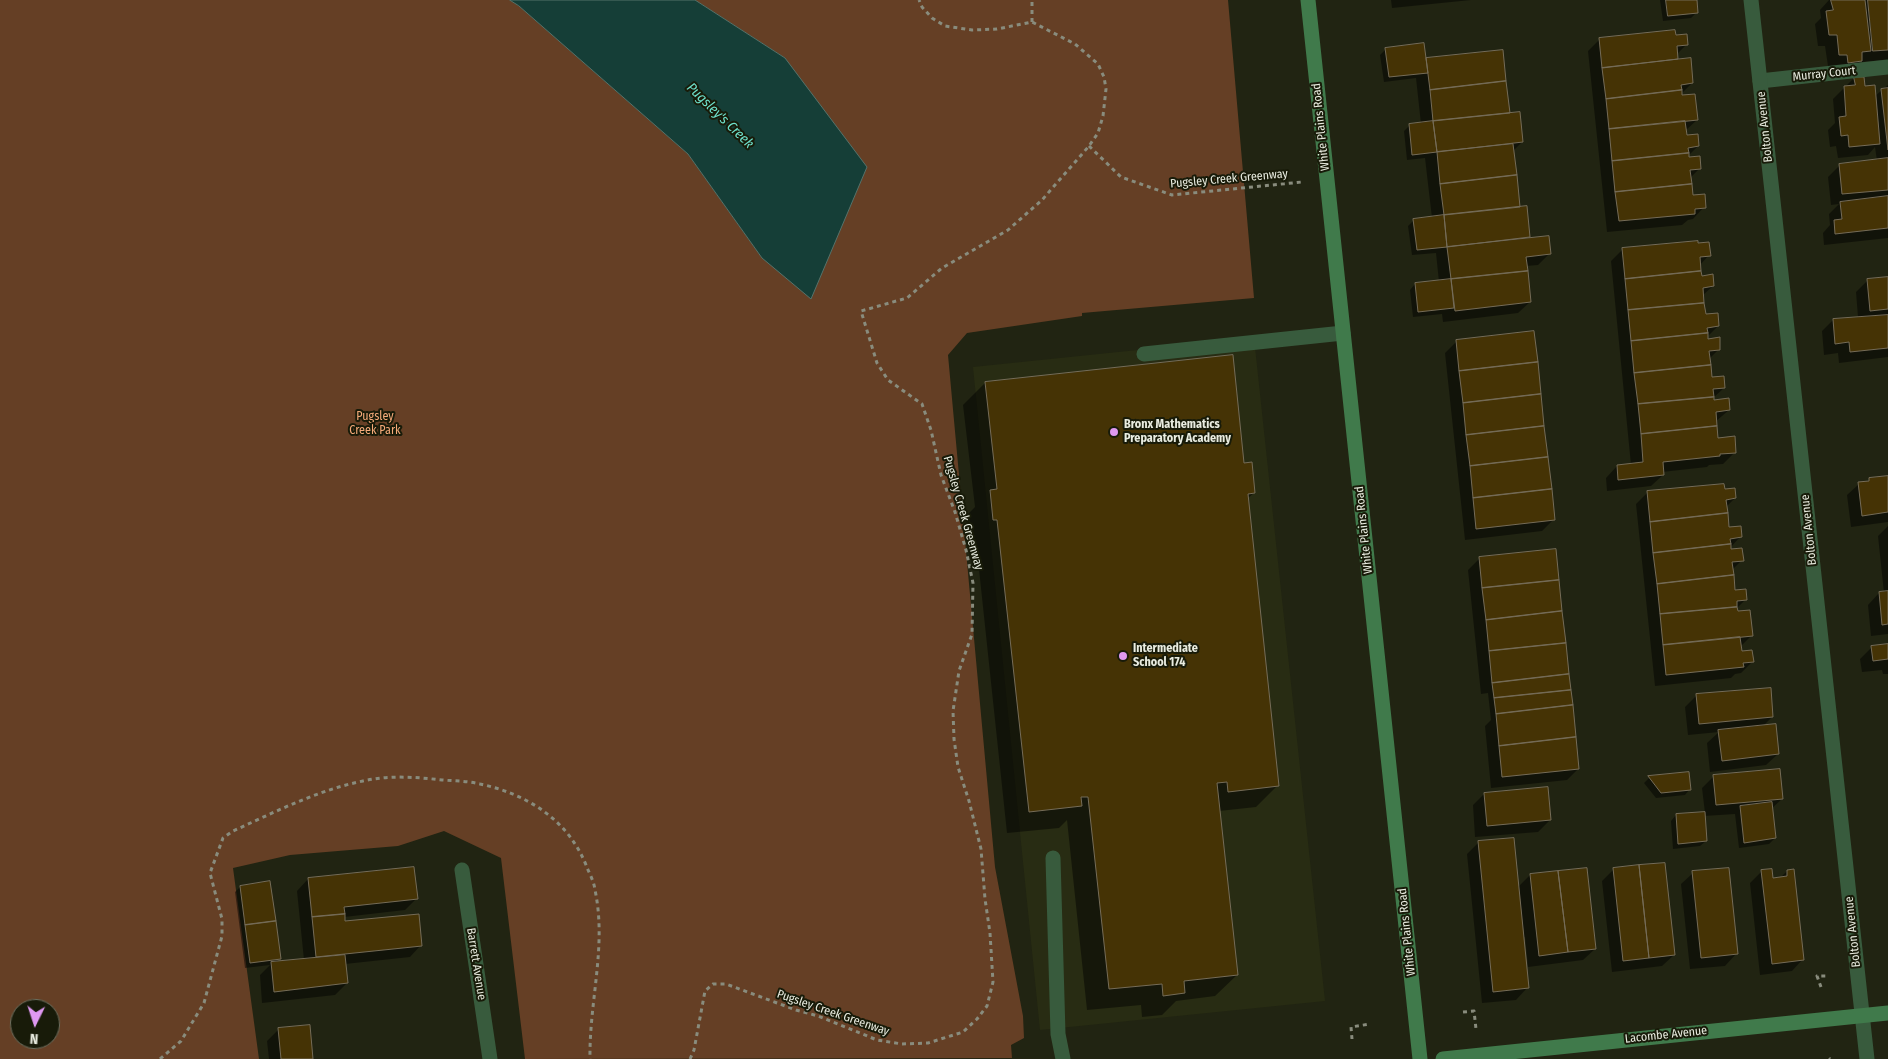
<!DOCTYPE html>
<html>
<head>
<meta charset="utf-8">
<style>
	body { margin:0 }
	#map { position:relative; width:1888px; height:1059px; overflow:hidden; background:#212412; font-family:"Fira Sans Condensed",sans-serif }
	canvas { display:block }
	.north { position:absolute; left:10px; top:999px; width:50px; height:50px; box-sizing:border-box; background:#181b09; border:1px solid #6c6f5f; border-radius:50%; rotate:184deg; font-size:14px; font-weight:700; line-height:20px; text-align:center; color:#e9ece0 }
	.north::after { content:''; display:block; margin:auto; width:18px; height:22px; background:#df98f1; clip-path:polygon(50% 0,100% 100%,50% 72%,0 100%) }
</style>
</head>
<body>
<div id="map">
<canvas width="1888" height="1059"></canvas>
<div class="north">N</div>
</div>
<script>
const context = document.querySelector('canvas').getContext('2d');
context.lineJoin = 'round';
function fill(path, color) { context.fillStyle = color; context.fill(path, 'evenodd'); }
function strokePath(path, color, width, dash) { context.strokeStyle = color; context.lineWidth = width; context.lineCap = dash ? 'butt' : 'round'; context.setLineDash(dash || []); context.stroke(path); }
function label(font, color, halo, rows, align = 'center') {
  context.font = font + ' "Fira Sans Condensed",sans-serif'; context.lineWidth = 4; context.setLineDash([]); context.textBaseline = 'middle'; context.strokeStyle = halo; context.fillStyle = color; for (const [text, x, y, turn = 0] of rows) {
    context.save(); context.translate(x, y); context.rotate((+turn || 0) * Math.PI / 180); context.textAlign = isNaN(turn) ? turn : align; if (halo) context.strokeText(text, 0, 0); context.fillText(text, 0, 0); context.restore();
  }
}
fill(new Path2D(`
	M1254 338 1325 1001 1040 1030 973 367Z`), '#282c13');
fill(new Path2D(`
	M0 0H510L519 6 688 154 762 258 785 58 695 0H1228L1254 298 1082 313V316L967 333 948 355 995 867 1023 1016 1024 1038 1011 1045 1012 1058 525 1059 501 858 444 831 398 846 290 855 233 868 259 1059H0ZM20 1009H50V1039H20Z`), '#653f25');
const water = new Path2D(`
	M510 0H695L785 58 867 167 811 299 762 258 688 154 519 6Z`);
fill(water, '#153e37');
strokePath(water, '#55726a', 1);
fill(new Path2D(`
	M1391 0H1471L1392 8Z
	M1660 0H1696L1697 12 1691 18 1663 21Z
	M1829 0H1888V60L1862 62V60L1850 72 1828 66 1825 46H1818L1815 24 1821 18 1820 10Z
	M1675 36 1687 44 1677 54V60L1692 83 1681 94 1697 120 1685 131 1686 136 1698 146 1688 156 1700 168 1690 178 1692 196 1704 207 1693 219 1688 220 1682 225 1607 232 1588 51 1600 39Z
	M1386 49 1425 61 1502 51 1509 114 1522 142 1513 151 1519 208 1526 207 1529 239 1550 253 1538 265 1526 266 1530 302 1518 313 1443 322 1442 314 1413 317 1410 290 1415 284 1439 282 1436 253 1412 255 1408 226 1414 220 1432 218 1425 158 1407 160 1404 131 1410 125 1421 124 1416 78 1384 82 1380 55Z
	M1854 78 1875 96 1888 85V238L1824 245 1823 233 1830 225 1829 214 1839 204 1831 205 1828 177 1840 165 1877 161 1875 147 1868 155 1838 158 1836 146 1830 147 1828 130 1835 123 1833 99Z
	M1622 250 1709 255 1700 265 1701 277 1713 286 1703 295 1705 316 1718 326 1707 337V340L1719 349 1709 359 1711 379 1724 388 1713 398V401L1729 410 1715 422 1717 439 1735 452 1723 464 1709 465 1707 467 1662 472 1663 475 1651 486 1607 491 1606 478 1617 466 1631 465 1611 261Z
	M1888 279V357L1839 363 1838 353 1824 355 1822 331 1833 320 1858 317 1856 292 1867 281Z
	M1457 341 1553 520 1542 531 1465 540 1445 353Z
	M985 383 1243 465 1254 493 1247 499 1278 785 1256 807 1219 811 1237 975 1215 996 1176 1001 1162 1015 1142 1017 1141 1005 1087 1010 1067 820 1059 828 1007 833 976 541H972L969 513 975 507 963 405Z
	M1888 477V522L1851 527 1847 495 1859 484 1866 483 1869 479Z
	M1724 491 1735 498 1725 508 1728 529 1740 537 1730 548V550L1742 560 1732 570 1734 591 1746 599 1736 609 1751 636 1740 647 1741 653 1752 662 1741 673 1735 674 1731 678 1655 686 1636 504 1647 493Z
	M1888 526V634L1871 636 1868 605 1879 593H1884L1878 536Z
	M1480 558 1578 769 1567 780 1491 788 1485 726 1491 720 1488 693 1481 694 1468 570Z
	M1888 646V674H1883L1882 670 1862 672 1860 659 1872 647Z
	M1697 695 1772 717 1762 727 1778 754 1766 765 1710 772 1707 743 1719 732 1688 735 1685 707Z
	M1688 773 1690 789 1685 795 1656 798 1644 783 1649 778Z
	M1714 776 1782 799 1771 809 1775 838 1769 844 1739 848 1735 814 1704 816 1706 841 1700 846 1673 849 1671 821 1676 815 1705 813 1702 788Z
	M1484 794 1550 820 1538 832 1475 837 1473 805Z
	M1479 842 1517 888 1530 875 1595 949 1583 960 1528 967 1525 937 1522 938 1527 988 1516 1000 1482 1003 1467 854Z
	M1614 869 1674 955 1662 966 1612 972 1602 881Z
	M1762 871 1772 879 1780 878 1787 871 1803 959 1792 971 1760 975 1750 883Z
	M1693 873 1736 954 1725 966 1690 969 1681 884Z
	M308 879 416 899 405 910 344 917V923L421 945 410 957 345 964 347 983 335 995 262 1003 260 975 270 965 245 968 235 892 240 887 280 959 275 963 304 960 297 891Z
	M279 1029 312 1059H269L267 1041Z`), '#0007');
const building = new Path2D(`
	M1666 0H1697L1698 13 1668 16Z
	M1831 0H1865L1871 51 1862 52V61L1848 63 1847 55H1839L1837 35H1829L1826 11 1833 10Z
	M1868 0H1888V50L1873 51Z
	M1675 30 1676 35 1687 34 1688 45 1677 46 1678 59 1602 68 1599 38Z
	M1424 43 1428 73 1389 77 1385 48Z
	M1503 50 1506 81 1430 90 1426 58Z
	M1691 58 1693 83 1681 85 1682 90 1606 99 1602 68Z
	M1854 77H1864L1865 86 1875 85 1880 144 1849 147 1848 135 1841 136 1839 117 1846 116 1844 86 1855 85Z
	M1506 81 1510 113 1433 121 1430 90Z
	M1888 88V150L1881 89Z
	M1682 90V95L1695 94 1698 120 1609 129 1606 99Z
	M1520 112 1523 142 1437 152 1433 121Z
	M1433 121 1437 152 1412 155 1409 124Z
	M1685 121 1687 135 1698 134 1699 146 1688 148 1689 153 1612 161 1609 129Z
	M1513 144 1517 175 1440 184 1437 152Z
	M1689 153V157L1700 156 1701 169 1690 170 1692 184 1615 192 1612 161Z
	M1888 158V190L1842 194 1839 164Z
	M1517 175 1520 207 1444 215 1440 184Z
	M1692 184 1693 195 1705 194 1706 208 1695 209V214L1619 221 1615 192Z
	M1888 196V228L1835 234 1834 220 1842 219 1840 202Z
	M1527 206 1530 237 1447 247 1444 215Z
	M1444 215 1447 247 1417 250 1413 219Z
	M1549 236 1551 254 1526 257 1528 271 1451 279 1447 247Z
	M1698 241V243L1709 242 1711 256 1700 257 1701 271 1625 279 1622 248Z
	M1528 271 1531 302 1455 311 1451 279Z
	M1701 271 1702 276 1713 274 1714 286 1703 288 1704 303 1628 310 1625 279Z
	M1888 277V309L1870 311 1867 279Z
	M1451 279 1454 308 1418 312 1415 283Z
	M1704 303 1706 314 1718 313 1719 326 1707 328 1708 333 1631 341 1628 310Z
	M1888 315V348L1850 352 1849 342 1835 344 1833 319Z
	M1534 331 1538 362 1459 371 1456 340Z
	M1708 333V339L1720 337V350L1709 351 1711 365 1634 373 1631 341Z
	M1233 355 1244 463 1252 462 1255 493 1248 494 1279 786 1228 792 1227 782 1217 783 1238 975 1184 981 1185 993 1163 996 1162 984 1109 989 1088 797H1081L1082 806 1029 812 997 520H993L990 490 997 489 985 382Z
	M1538 362 1541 394 1463 403 1459 371Z
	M1711 365 1712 377 1724 376 1725 388 1713 389 1714 397 1638 404 1634 373Z
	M1541 394 1544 426 1466 435 1463 403Z
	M1714 397V400L1729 398 1730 410 1716 412 1717 426 1641 434 1638 404Z
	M1544 426 1548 457 1470 466 1466 435Z
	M1717 426 1718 438 1735 436 1736 453 1720 454V456L1663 462 1664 475 1618 480 1617 465 1643 462 1641 434Z
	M1548 457 1552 489 1473 498 1470 466Z
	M1888 476V512L1862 516 1858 482 1869 481V478Z
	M1724 484 1725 489 1735 488 1736 498 1726 500 1728 513 1650 522 1647 491Z
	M1552 489 1555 520 1476 529 1473 498Z
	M1728 513 1729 527 1741 526 1742 537 1730 539 1731 544 1653 553 1650 522Z
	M1731 544V549L1742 548 1744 561 1732 562 1734 575 1657 584 1653 553Z
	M1556 549 1559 580 1482 588 1479 557Z
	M1734 575 1735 590 1746 589 1747 600 1737 601V607L1660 614 1657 584Z
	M1559 580 1562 611 1486 620 1482 588Z
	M1888 591V624L1882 625 1879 592Z
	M1737 607 1738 611 1750 610 1753 636 1663 645 1660 614Z
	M1562 611 1566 643 1489 651 1486 620Z
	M1740 637 1742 651 1752 650 1754 662 1743 663 1744 667 1666 675 1663 645Z
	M1566 643 1569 674 1492 683 1489 651Z
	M1888 644V659L1873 661 1871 646Z
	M1569 674 1571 690 1494 698 1492 683Z
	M1771 688 1773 717 1699 724 1696 694Z
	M1571 690 1573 705 1496 714 1494 698Z
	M1573 705 1576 737 1499 746 1496 714Z
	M1776 724 1779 754 1722 761 1718 730Z
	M1576 737 1579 769 1502 777 1499 746Z
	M1780 769 1783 799 1716 805 1713 775Z
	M1689 772 1691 790 1661 793 1648 776Z
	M1548 787 1551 820 1487 826 1484 793Z
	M1772 802 1776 838 1744 843 1740 806Z
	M1705 812 1707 841 1678 844 1676 814Z
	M1514 838 1529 988 1493 992 1478 841Z
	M1665 863 1675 955 1649 958 1639 865Z
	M1639 865 1649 958 1623 961 1613 868Z
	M414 867 418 899 344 907 345 914 312 917 308 878Z
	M1587 868 1596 949 1568 952 1558 871Z
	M1729 868 1738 954 1701 958 1692 871Z
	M1772 869 1773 878 1787 876V870L1794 869 1804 960 1772 964 1761 870Z
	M1558 871 1568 952 1539 956 1530 874Z
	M270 881 276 921 245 925 240 886Z
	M345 914V921L419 914 422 946 316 957 312 917Z
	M276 921 281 959 250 963 245 925Z
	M345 955 348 983 274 992 271 962Z
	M310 1025 313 1059H281L278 1028Z`);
fill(building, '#453305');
strokePath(building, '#756c58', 1);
strokePath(new Path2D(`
	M1032 22V0
	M1089 146 1121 177 1172 195 1302 182
	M1821 987 1817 976H1827
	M1463 1012 1474 1011 1476 1029
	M1352 1039 1351 1027 1370 1024
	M1829 1058 1830 1059
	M160 1059 181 1041 204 1003 222 936V919L210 873 223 838 233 831C275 812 318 790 363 781 389 775 416 777 442 780 455 781 468 781 480 784 527 794 568 820 586 865 589 873 594 881 595 890 607 946 589 1002 590 1059
	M690 1059 694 1050 705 991 713 984H726L796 1010 818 1016 877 1040 902 1044 928 1043 963 1032 977 1019 987 1006 993 982 990 933 985 899 981 849 969 801 958 767 954 739 953 711 959 671 972 634 973 583 966 550 955 512 941 475 931 430 922 404 888 380 877 363 861 311 907 298 942 268 1008 230 1042 200 1089 146 1098 133 1103 116 1106 89 1104 77 1098 64 1075 44 1032 22 997 29 972 30 945 26 932 18 922 7 919 0`), '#898c7d', 3, [4, 4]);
strokePath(new Path2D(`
	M1760 81 1888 67
	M1144 354 1343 333
	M1053 858 1058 1034 1063 1059`), '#385b3d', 15);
strokePath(new Path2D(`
	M1751 0 1867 1059
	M462 870 490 1059`), '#385b3d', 15);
strokePath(new Path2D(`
	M1308 0 1420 1059
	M1443 1059 1888 1013`), '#407a4b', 15);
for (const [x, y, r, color] of [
	[1114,432,5,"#df98f1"],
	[1123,656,5,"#df98f1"]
]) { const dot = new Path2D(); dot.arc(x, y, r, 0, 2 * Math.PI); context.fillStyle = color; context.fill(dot); strokePath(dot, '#181b09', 2); }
label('12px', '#e9ece0', '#181b09', [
	["Murray Court",1824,74,-6],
	["White Plains Road",1321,127,-96],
	["Bolton Avenue",1765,127,-96],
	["Pugsley Creek Greenway",1229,179,-5],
	["Pugsley Creek Greenway",963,513,74],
	["White Plains Road",1364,530,-96],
	["Bolton Avenue",1809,530,-96],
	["White Plains Road",1407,932,-96],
	["Bolton Avenue",1853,932,-96],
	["Barrett Avenue",476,964,81],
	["Pugsley Creek Greenway",833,1013,19],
	["Lacombe Avenue",1666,1035,-6]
]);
label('12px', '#f6ab7a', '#181b09', [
	["Pugsley",375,417],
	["Creek Park",375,431]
]);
label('bold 12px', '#e9ece0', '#181b09', [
	["Bronx Mathematics",1124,425],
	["Preparatory Academy",1124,439],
	["Intermediate",1133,649],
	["School 174",1133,663]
], 'left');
label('italic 14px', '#6ee1cc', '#181b09', [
	["Pugsley's Creek",720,116,44]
]);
</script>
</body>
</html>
